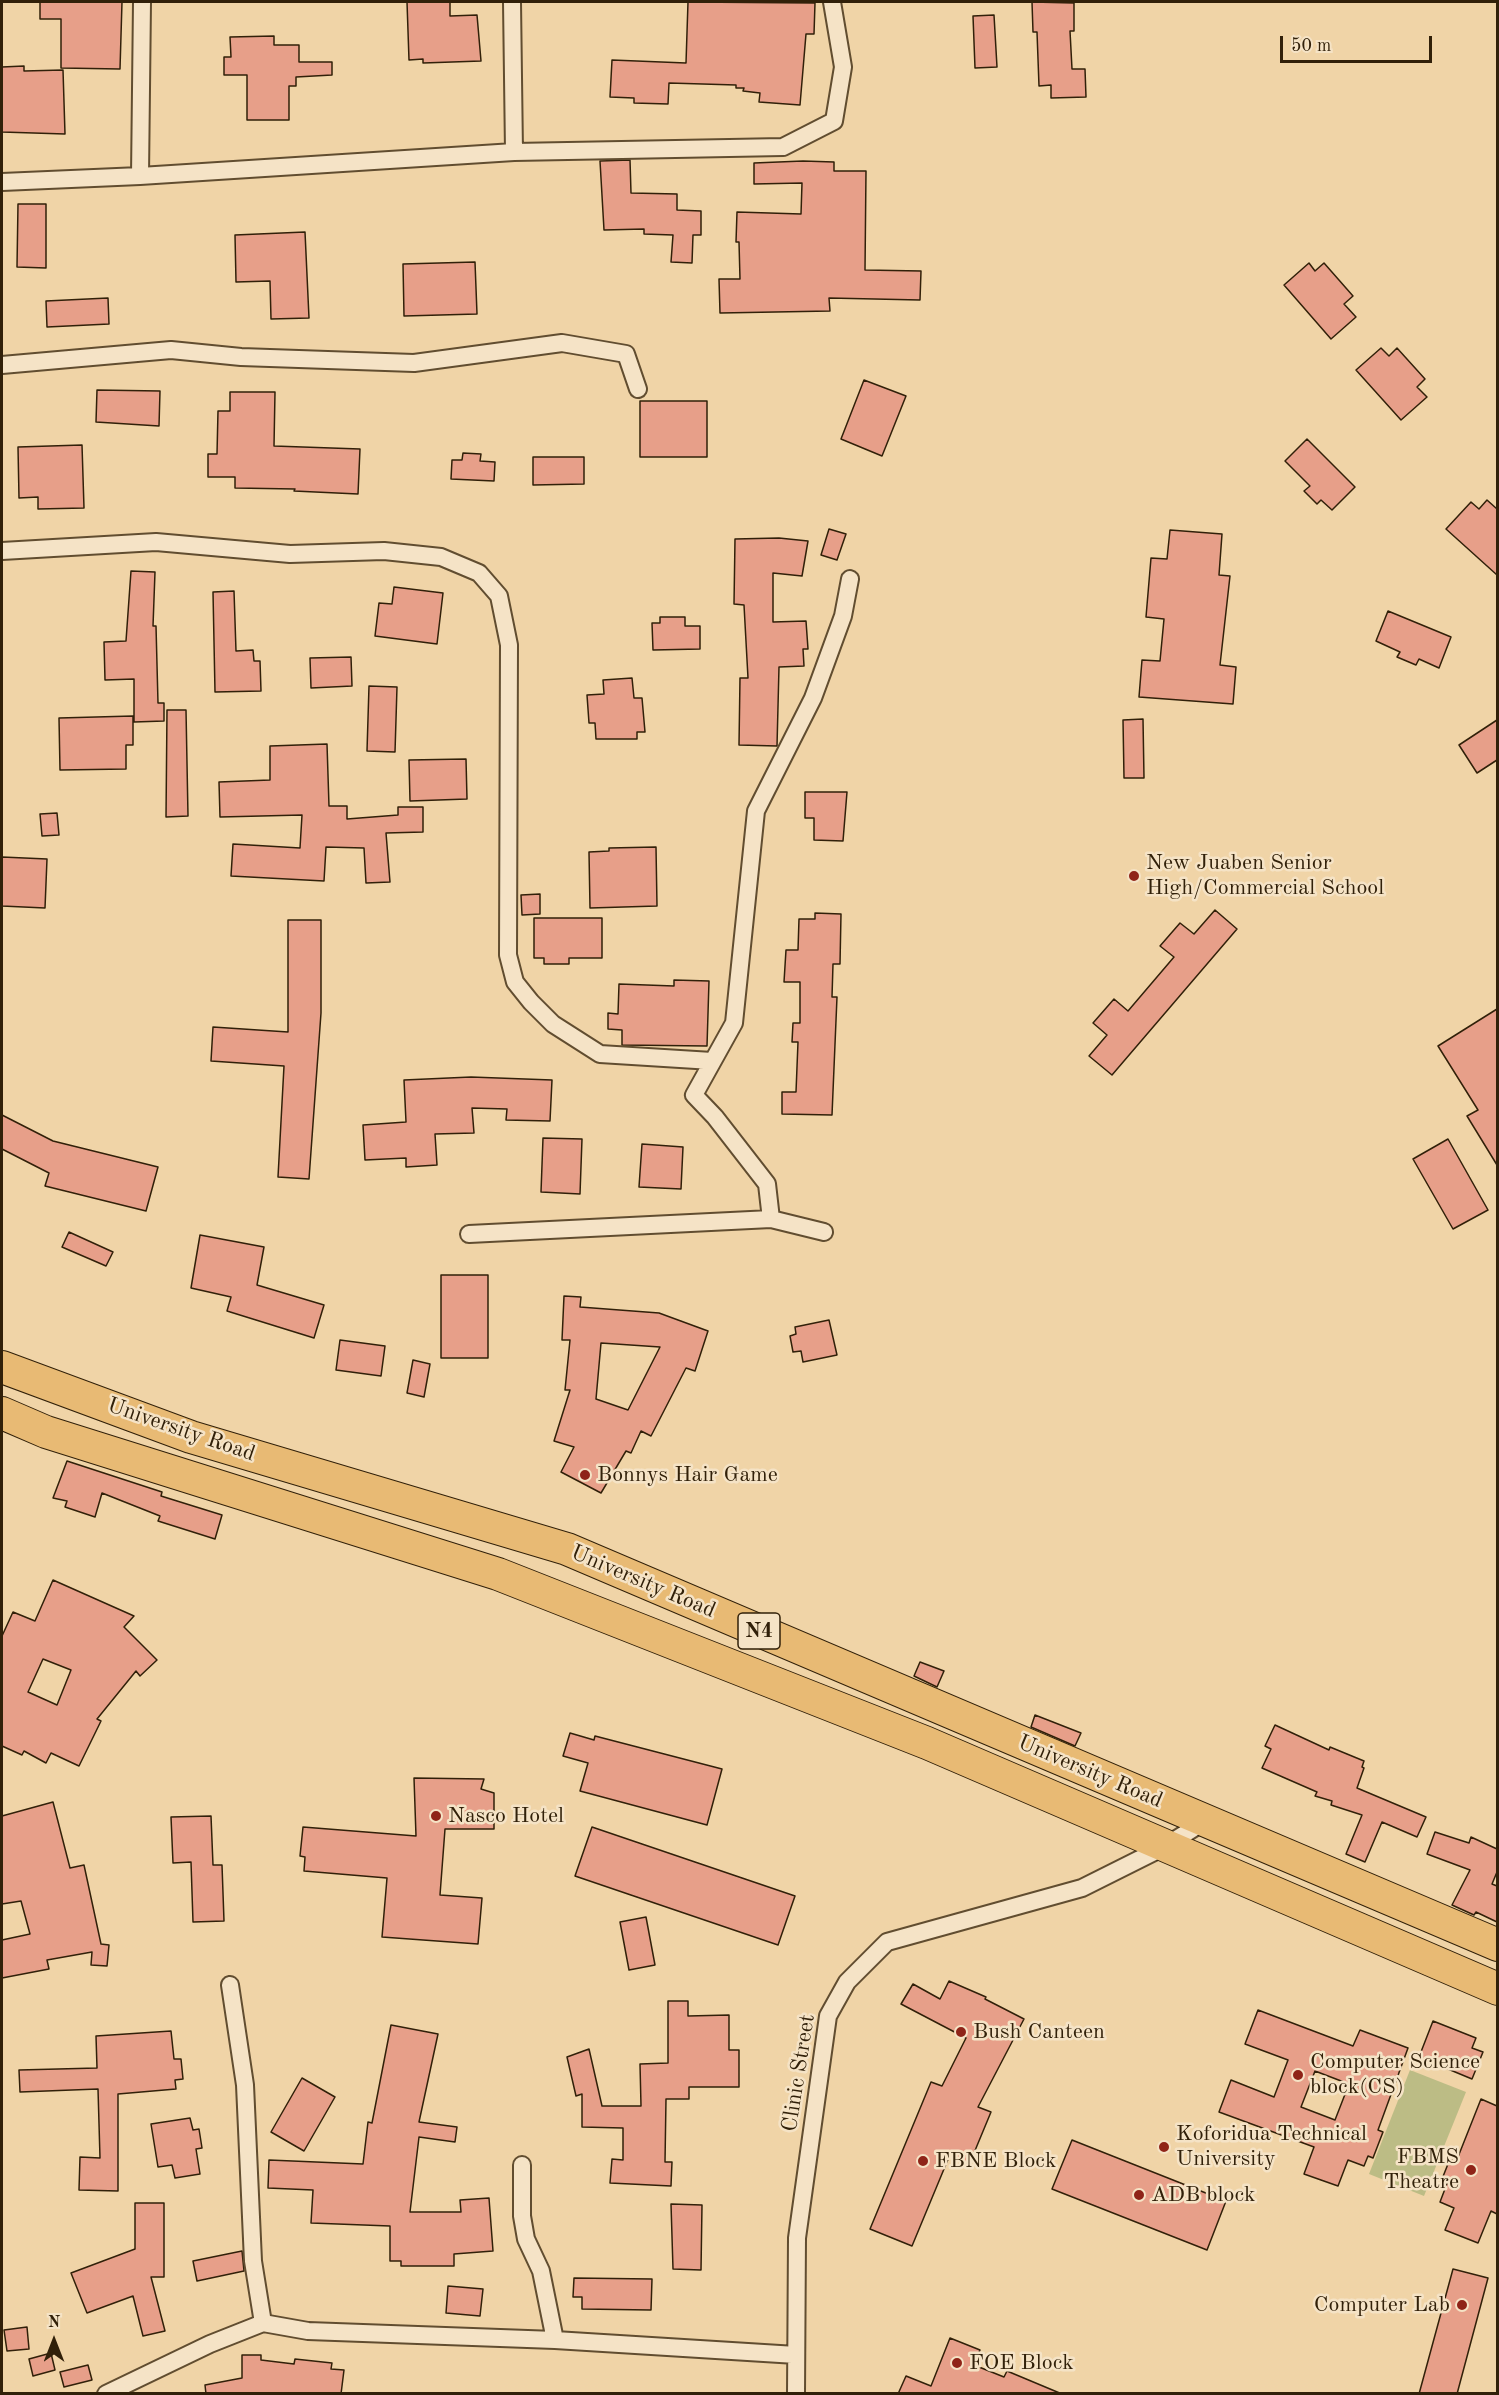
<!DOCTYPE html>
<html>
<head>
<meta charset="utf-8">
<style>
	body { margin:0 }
	#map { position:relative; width:1499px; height:2395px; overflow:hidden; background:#f0d4a7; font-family:"Old Standard TT",serif }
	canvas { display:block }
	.frame { position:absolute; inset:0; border:3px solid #312009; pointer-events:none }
	.north { position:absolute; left:24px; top:2311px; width:60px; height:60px; -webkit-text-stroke:4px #f5e3c6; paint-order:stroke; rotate:0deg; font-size:16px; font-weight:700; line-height:24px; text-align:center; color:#312009 }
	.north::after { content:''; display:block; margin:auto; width:21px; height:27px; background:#312009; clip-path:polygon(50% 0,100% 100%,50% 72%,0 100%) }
	.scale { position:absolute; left:1280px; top:36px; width:152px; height:27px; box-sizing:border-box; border:3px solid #312009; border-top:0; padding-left:8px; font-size:18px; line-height:21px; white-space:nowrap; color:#312009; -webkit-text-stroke:4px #f5e3c6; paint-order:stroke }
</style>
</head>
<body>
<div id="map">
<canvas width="1499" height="2395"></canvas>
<div class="frame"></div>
<div class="north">N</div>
<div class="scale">50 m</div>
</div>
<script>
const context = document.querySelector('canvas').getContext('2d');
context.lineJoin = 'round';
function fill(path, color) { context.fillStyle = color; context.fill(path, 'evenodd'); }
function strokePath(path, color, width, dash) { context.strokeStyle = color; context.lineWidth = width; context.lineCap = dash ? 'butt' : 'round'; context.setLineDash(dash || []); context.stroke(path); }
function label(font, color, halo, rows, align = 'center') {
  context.font = font + ' "Old Standard TT",serif'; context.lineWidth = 5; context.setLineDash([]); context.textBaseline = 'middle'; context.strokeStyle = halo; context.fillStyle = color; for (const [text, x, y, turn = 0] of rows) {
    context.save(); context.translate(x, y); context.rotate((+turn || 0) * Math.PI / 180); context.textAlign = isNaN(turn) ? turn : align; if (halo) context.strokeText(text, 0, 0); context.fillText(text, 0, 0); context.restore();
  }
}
fill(new Path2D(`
	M1410 2070 1466 2092 1424 2196 1369 2174Z`), '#bcbc85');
const building = new Path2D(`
	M40 2H122L120 69 61 68V19H40Z
	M407 2H450V16L477 15 481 61 423 63V59L409 60Z
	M688 2 815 3 814 34H806L800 105 759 102 760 93 743 91 744 88H736V85L669 83 668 104 634 103V98L610 97 612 60 686 63Z
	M1032 2 1074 3V31H1070L1072 69H1085L1086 97 1051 98V85L1039 86 1037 32H1033Z
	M994 15 997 67 975 68 973 16Z
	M274 36V45H299V62H332V75L296 77V86H289V120H247V75H224V57H231L230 37Z
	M24 66V71L63 70 65 134 2 132V67Z
	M630 160 631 193 677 194V210L701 211V235H693L692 263 671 262 673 235 644 234V229L604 230 600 161Z
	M803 161 834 162V171H866L865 270 921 271 920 300 829 298 830 311 720 313 719 279H740L739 242H736L737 212 801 214 802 183 754 184V163Z
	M18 204H46V268L17 267Z
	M305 232 309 318 271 319 270 281 236 282 235 235Z
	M475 262 477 314 404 316 403 264Z
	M1309 263 1315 271 1324 263 1353 296 1344 304 1356 317 1331 339 1284 285Z
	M108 298 109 324 47 327 46 301Z
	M1381 348 1389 356 1397 348 1425 379 1417 387 1427 397 1401 420 1356 370Z
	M864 380 906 396 882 456 841 439Z
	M97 390 160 391 159 426 96 422Z
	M230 392H275L274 446 360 449 358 494 294 491 295 489 235 488V477H208V454H217L218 411H230Z
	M640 401H707V457H640Z
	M1307 439 1355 487 1332 510 1321 500 1317 504 1304 491 1310 486 1285 461Z
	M82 445 84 508 38 509V497L19 498 18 447Z
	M463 453 481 454 480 461 495 462 494 481 451 479 452 460H462Z
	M533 457H584V484L533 485Z
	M1487 500 1497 509V575L1446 529 1471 502 1479 509Z
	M829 529 846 534 837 560 821 555Z
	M1170 530 1222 534 1219 575 1230 576 1220 665 1236 667 1233 704 1139 697 1142 660 1160 661 1164 619 1146 617 1151 558 1167 559Z
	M779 538 808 541 802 576 773 573V622L806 621 808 649H803L804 666 779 667 777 746 739 745 740 678H748L744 605 734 604 735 539Z
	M131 571 155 572 153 626H156L158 703H164V721L134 722V679L105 680 104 642 126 641Z
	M394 587 443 593 437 644 375 636 379 603 392 604Z
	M234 591 236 651 253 650 254 661H260L261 691 215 692 213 592Z
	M1388 611 1451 637 1439 668 1419 659 1416 665 1397 657 1400 652 1376 641Z
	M660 617H685V626H700V649L653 650 652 623H660Z
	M351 657 352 686 311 688 310 658Z
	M632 678 634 698H642L645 732H637V739H596L595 723H589L587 695 604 694 603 680Z
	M369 686 397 687 395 752 367 751Z
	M167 710H186L188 816 166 817Z
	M133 716V745H126V769L60 770 59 718Z
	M1143 719 1144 778H1124L1123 720Z
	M1497 720V760L1477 773 1459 745Z
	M327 744 329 806H347V819L398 815V807H423V832L386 833 390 882 366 883 364 848 326 847 324 881 231 876 233 844 300 848 302 815 220 817 219 782 270 780V746Z
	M466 759 467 799 410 801 409 760Z
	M805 792H847L843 841 814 840V818H805Z
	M57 813 59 835 42 836 40 814Z
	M656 847 657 906 590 908 589 852 609 851V848Z
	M2 857 47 859 45 908 2 906Z
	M540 894V914L522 915 521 895Z
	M1215 910 1237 929 1112 1075 1089 1056 1107 1035 1093 1023 1114 999 1128 1011 1174 957 1160 946 1180 923 1194 934Z
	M815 913 841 914 840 964H833L832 997H837L832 1115 782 1114V1092H796L798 1042H792L793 1023H800V982H784L786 950H798L799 919H815Z
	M534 918H602V958H569V964H544V958H534Z
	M288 920H321V1013L309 1179 278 1177 284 1066 211 1061 213 1027 288 1032Z
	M674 980 709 981 707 1046 622 1045V1030L608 1029V1013L618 1014 619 984 674 986Z
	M1497 1009V1165L1467 1116 1478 1110 1438 1046Z
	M471 1077 552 1080 550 1121 506 1120 507 1109 472 1108 474 1133 435 1134 437 1165 406 1167V1158L365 1160 363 1125 406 1122 404 1080Z
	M2 1115 53 1141 158 1167 146 1211 45 1186 49 1173 2 1149Z
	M543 1138 582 1139 580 1194 541 1192Z
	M1448 1139 1488 1210 1453 1229 1413 1159Z
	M642 1144 683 1147 681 1189 639 1187Z
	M69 1232 113 1252 106 1266 62 1247Z
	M200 1235 264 1247 257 1285 324 1305 314 1338 227 1311 231 1297 191 1288Z
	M441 1275H488V1358H441Z
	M564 1296 581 1297 580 1307 659 1313 708 1331 695 1371 686 1368 651 1436 641 1431 631 1453 626 1451 601 1493 561 1472 574 1447 554 1441 570 1390H565L570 1340H562ZM601 1343 660 1347 628 1410 596 1399Z
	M829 1320 837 1355 803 1362 801 1351 793 1352 790 1336 796 1334 795 1327Z
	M340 1340 385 1346 381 1376 336 1370Z
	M413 1360 430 1364 424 1397 407 1393Z
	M67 1461 162 1492 161 1496 222 1515 215 1539 158 1521 160 1516 102 1493 95 1517 65 1507 67 1501 53 1498Z
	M53 1580 134 1616 124 1627 157 1660 140 1676 136 1671 97 1719 101 1721 79 1766 51 1753 46 1763 24 1751 22 1755 2 1746V1636L13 1612 35 1621ZM43 1659 71 1670 57 1705 28 1692Z
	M920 1662 944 1671 937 1687 914 1676Z
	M1035 1715 1081 1733 1075 1746 1031 1727Z
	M1275 1725 1329 1750 1330 1747 1364 1761 1362 1767 1364 1768 1357 1788 1426 1817 1417 1837 1382 1822 1365 1862 1346 1854 1362 1815 1331 1805 1332 1801 1315 1796 1317 1792 1262 1768 1271 1749 1265 1746Z
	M570 1733 594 1740 595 1736 722 1769 707 1825 580 1791 588 1763 563 1756Z
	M414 1778 484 1779 481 1789 494 1793V1829H445L440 1895 482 1898 478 1944 382 1937 387 1878 304 1871 305 1857 300 1856 303 1827 416 1836Z
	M53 1802 70 1868 84 1865 101 1944 109 1945 107 1966 91 1965 92 1952 47 1960 49 1969 2 1978V1940L30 1934 21 1901 2 1904V1816Z
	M211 1816 213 1865H222L224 1921 193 1922 191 1862 173 1863 171 1817Z
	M592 1827 795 1896 778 1945 575 1876Z
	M1435 1832 1469 1843 1471 1837 1497 1849V1872L1492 1884 1497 1886V1922L1476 1912 1474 1915 1452 1905 1470 1870 1427 1854Z
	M646 1917 655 1965 629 1970 620 1922Z
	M949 1981 986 1997 985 1999 1024 2019 978 2107 991 2112 969 2165 949 2157 912 2246 870 2229 931 2082 942 2086 966 2038 901 2004 913 1984 940 1999Z
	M668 2001H688V2016L729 2015V2050H739V2087H689V2099H666L665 2162H672L671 2186 610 2183 612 2159 623 2160V2128L582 2127V2094L576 2096 567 2057 589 2049 602 2106H641L640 2064 668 2063Z
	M1258 2010 1353 2046 1360 2030 1408 2048 1378 2130 1383 2132 1373 2158 1368 2156 1364 2166 1348 2160 1338 2186 1304 2174 1314 2147 1219 2112 1231 2080 1274 2097 1288 2060 1245 2044ZM1315 2071 1349 2084 1335 2120 1301 2107Z
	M1433 2021 1476 2038 1472 2048 1483 2052 1472 2079 1419 2057Z
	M391 2025 438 2034 419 2122 457 2127 455 2142 419 2137 410 2212H461L460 2200 489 2198 493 2251 454 2254V2266H401V2261H390V2226L311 2223 313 2190 268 2188 269 2160 363 2164 368 2122 372 2123Z
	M171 2031 174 2059H181L183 2079 175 2080 176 2089 118 2094V2191L79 2190 80 2157 100 2158 98 2089 20 2092 19 2070 97 2068 96 2036Z
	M302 2078 335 2097 304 2151 271 2132Z
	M1481 2099 1497 2106V2214L1491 2211 1478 2243 1445 2230 1454 2208 1440 2202 1448 2181 1442 2179 1450 2159 1456 2162Z
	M190 2118 193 2130 199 2129 202 2148 196 2149 200 2174 175 2178 172 2165 158 2167 151 2124Z
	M1072 2140 1226 2201 1207 2250 1052 2189Z
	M135 2203H164V2277H151L165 2331 143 2336 133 2296 87 2313 71 2273 135 2249Z
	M671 2204 702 2205 701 2270 673 2269Z
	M242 2251 244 2271 197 2281 193 2261Z
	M1453 2269 1488 2278 1457 2394H1419Z
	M574 2278 652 2279 651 2310 582 2309V2297H573Z
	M448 2286 483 2289 480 2316 446 2313Z
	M27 2327 29 2349 7 2351 4 2330Z
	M950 2338 980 2350 974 2365 1004 2377 1007 2371 1062 2394H898L906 2376 931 2386Z
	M51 2353 55 2370 33 2376 29 2359Z
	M242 2355H261V2360L294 2364 295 2359 332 2363 331 2369 344 2370 341 2394H206L205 2385 242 2378Z
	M88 2365 92 2380 64 2387 60 2372Z`);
fill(building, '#e79f89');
strokePath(building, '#312009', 1.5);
const street = new Path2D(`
	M512 2 514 152
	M140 176 142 2
	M2 182 140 176 514 152 783 147 834 121 843 67 832 2
	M2 365 171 350 241 357 414 363 562 343 626 354 638 389
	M2 551 156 542 290 554 384 551 441 557 479 573 499 596 509 645 508 955 515 982 531 1002 553 1024 600 1054 712 1061
	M771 1219 767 1184 715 1117 694 1095 734 1023 756 811 813 698 843 616 850 579
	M469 1234 771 1219 824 1232
	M230 1985 245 2085 253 2261 263 2323
	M522 2165V2216L526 2239 541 2271 555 2340
	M106 2394 210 2344 263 2323 308 2331 555 2340 796 2355
	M796 2394 797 2238 828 2016 847 1982 887 1942 1082 1888 1164 1847 1205 1821`);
const highway = new Path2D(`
	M2 1367 191 1437 567 1549 1498 1945
	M2 1413 46 1432 498 1574 927 1743 1498 1989`);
strokePath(street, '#614d30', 20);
strokePath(highway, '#312009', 34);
strokePath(street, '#f5e3c6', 16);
strokePath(highway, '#e8ba74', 32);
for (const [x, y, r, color] of [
	[1134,876,6,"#8f2418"],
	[585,1475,6,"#8f2418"],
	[436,1816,6,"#8f2418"],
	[961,2032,6,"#8f2418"],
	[1298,2075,6,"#8f2418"],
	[1164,2147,6,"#8f2418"],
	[923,2161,6,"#8f2418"],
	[1471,2170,6,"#8f2418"],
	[1139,2195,6,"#8f2418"],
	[1462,2305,6,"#8f2418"],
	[957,2363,6,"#8f2418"]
]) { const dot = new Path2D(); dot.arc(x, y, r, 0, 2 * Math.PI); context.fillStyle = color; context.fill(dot); strokePath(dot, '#f5e3c6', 2); }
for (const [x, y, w] of [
	[759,1631,42]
]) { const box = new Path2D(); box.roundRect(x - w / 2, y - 18, w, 36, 4.5); context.fillStyle = '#f5e3c6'; context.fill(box); strokePath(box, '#312009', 1.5); }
label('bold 21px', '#312009', null, [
	["N4",759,1631]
]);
label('22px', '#312009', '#f5e3c6', [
	["New Juaben Senior",1146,863],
	["High/Commercial School",1146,888],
	["Bonnys Hair Game",597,1475],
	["Nasco Hotel",448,1816],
	["Bush Canteen",973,2032],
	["Computer Science",1310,2062],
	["block(CS)",1310,2087],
	["Koforidua Technical",1176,2134],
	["University",1176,2159],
	["FBMS",1459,2157,"right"],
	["Theatre",1459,2182,"right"],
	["FBNE Block",935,2161],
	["ADB block",1151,2195],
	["Computer Lab",1450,2305,"right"],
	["FOE Block",969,2363]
], 'left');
label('22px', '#312009', '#f5e3c6', [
	["University Road",181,1430,19],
	["University Road",643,1582,23],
	["University Road",1090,1772,23],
	["Clinic Street",799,2073,-81]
]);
</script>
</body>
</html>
